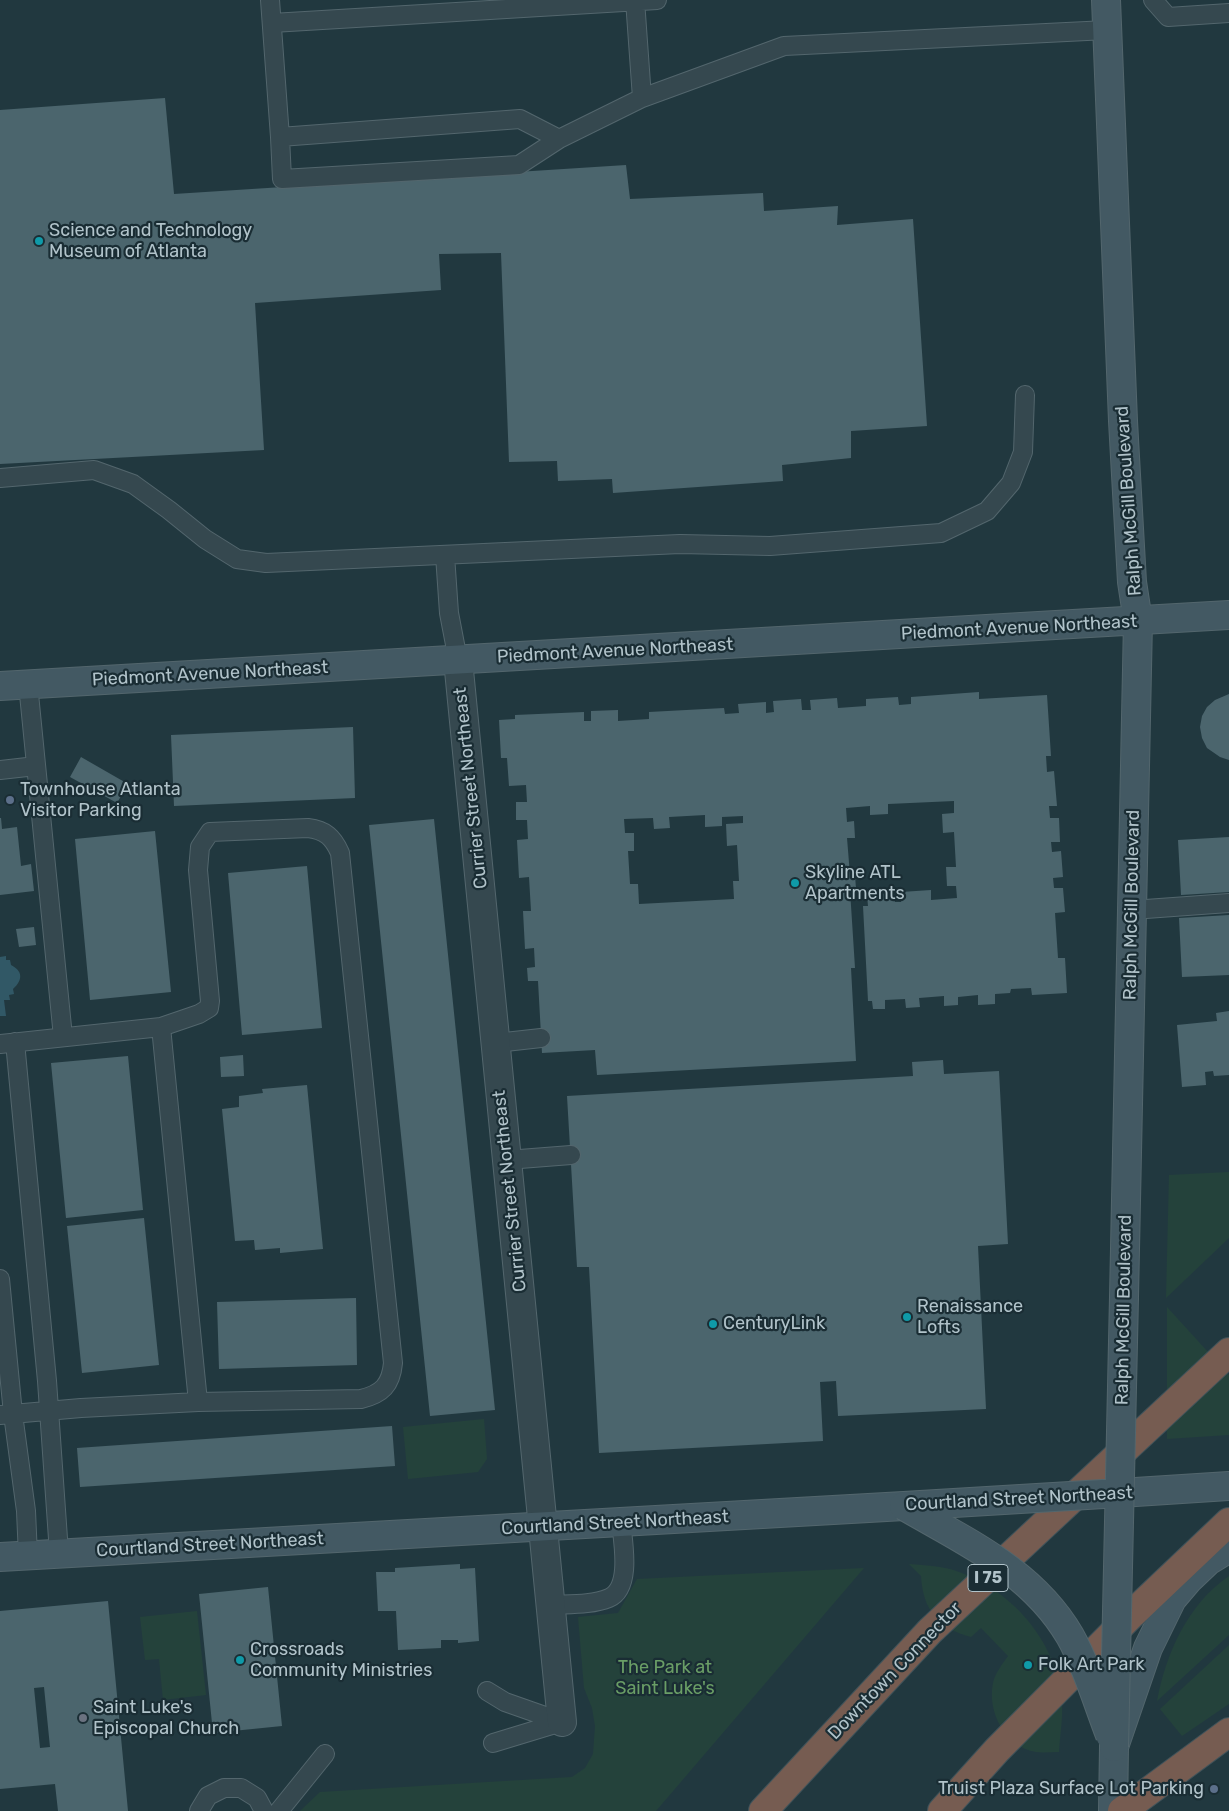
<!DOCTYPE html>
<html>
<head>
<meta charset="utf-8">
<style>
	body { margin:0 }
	canvas { display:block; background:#21383f }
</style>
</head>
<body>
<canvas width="1229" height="1811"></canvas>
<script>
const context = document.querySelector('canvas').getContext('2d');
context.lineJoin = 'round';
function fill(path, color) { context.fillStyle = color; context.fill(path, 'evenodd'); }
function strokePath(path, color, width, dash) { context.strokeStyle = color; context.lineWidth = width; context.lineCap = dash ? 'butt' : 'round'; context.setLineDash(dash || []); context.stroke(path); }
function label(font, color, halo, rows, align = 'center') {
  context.font = font + ' Rubik,sans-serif'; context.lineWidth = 4.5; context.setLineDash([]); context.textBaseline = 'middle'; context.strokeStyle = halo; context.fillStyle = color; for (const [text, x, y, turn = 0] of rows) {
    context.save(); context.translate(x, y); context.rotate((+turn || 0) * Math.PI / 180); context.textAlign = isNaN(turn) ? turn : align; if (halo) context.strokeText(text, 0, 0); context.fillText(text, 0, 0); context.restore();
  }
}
fill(new Path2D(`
	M1229 1172V1238L1166 1298 1169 1175Z
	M1167 1307 1229 1375V1435L1167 1439Z
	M484 1419 487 1459 478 1472 408 1479 403 1427Z
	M909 1564C922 1565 937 1566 950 1569 1010 1587 1057 1640 1062 1702 1063 1718 1060 1735 1059 1752 1052 1752 1043 1753 1036 1752 1005 1747 987 1712 993 1683 995 1673 1002 1665 1008 1656L981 1628 971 1637C938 1628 923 1610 921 1576Z
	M864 1568 656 1811H300L320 1792 572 1777 585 1768 593 1754 595 1726 592 1708 584 1688 578 1617 618 1613 637 1579Z
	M1229 1576V1635L1157 1701C1166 1653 1188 1604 1229 1576Z
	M197 1611 206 1695 163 1700 159 1659 145 1660 140 1617Z
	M1229 1645V1704L1182 1736 1160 1709Z`), '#24423b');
fill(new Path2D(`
	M6 956V960H10L11 965C23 971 23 980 13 989L14 994 9 995 10 1000H4L6 1016H0V957Z`), '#315866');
fill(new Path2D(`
	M165 98 174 194 626 165 630 199 763 193 764 211 838 206 837 225 913 219 927 426 851 431V458L782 465 783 481 613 493 612 479 558 481 557 461 509 462 501 253 439 254 441 290 255 303 264 450 0 464V110Z
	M979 692V699L1047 695 1051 756H1046L1047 772 1054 771 1057 806H1049L1050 818H1059L1060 842H1051L1052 852 1061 851 1063 877 1053 878 1054 888H1063L1065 912 1055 913 1058 958H1065L1067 993 1032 995 1031 988 1011 989 1010 993 995 994V1004L978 1005V995L958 997V1005L944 1006V996L919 998 920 1007 906 1008 905 999 885 1000V1009H873L872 1001H868L863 906H868L867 895 894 893 895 902H901V892L931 890V900L957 898 956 886H947L946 867H956L954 832 943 833 942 814 954 813V801L888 804V814L870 815V806L846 808 847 822 854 821 855 838H847L850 875H855L856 889 850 890 855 968H851L856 1061 597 1075 595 1050 542 1053 538 981H528L527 968 535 967 534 948 525 949 523 911H531L529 877 519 878 517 840 528 839 527 820H516V802H527L526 785 509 786 507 758H501L499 720 515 719V715L584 712V721H591V711L618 710V721L649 719V712L724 708 725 714 739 713 738 704 766 702V713L774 712 773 701 801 699 802 710H811L810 700 837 698 838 708 866 706V699L898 697 899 705 911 704V697ZM705 815V827L722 826V817L743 816V823L726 824 727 846 737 845 739 881H733L734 899 639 904 638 884H630L628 851H634V833H625L624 819 653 818 654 829 670 828 669 817Z
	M1229 694V760L1220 757 1207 748 1202 738 1200 727 1202 716 1207 707 1215 700Z
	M353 727 355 798 174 806 171 735Z
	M81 757 128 784 117 803 70 777Z
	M0 818H1L2 829 17 827 21 866 31 864 34 891 0 895Z
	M434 819 495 1410 430 1416 369 825Z
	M155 831 171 992 90 1000 75 839Z
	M1229 837V892L1181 895 1178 840Z
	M307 866 322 1028 242 1035 228 873Z
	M1229 915V975L1182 977 1179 918Z
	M34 927 36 945 19 947 16 929Z
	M1229 1011V1075L1214 1076 1213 1071 1205 1072 1206 1085 1182 1087 1177 1025 1217 1021 1216 1013Z
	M243 1055 244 1076 221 1077 220 1057Z
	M128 1056 143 1210 66 1218 51 1063Z
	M943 1060 944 1074 999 1071 1008 1244 978 1246 986 1409 838 1416 836 1381 820 1382 823 1441 599 1453 589 1267H577L567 1096 913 1076 912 1062Z
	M307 1085 323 1249 280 1253V1248L255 1250 254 1240 235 1241 222 1109 239 1107V1096L263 1093 262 1089Z
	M144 1218 159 1365 82 1373 67 1226Z
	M356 1298 357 1365 219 1369 217 1302Z
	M392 1426 395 1466 80 1487 77 1448Z
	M460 1564V1569L475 1568 479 1641 458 1643V1640H441V1648L398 1650 396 1611H378L376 1572H395V1568Z
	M268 1587 282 1726 213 1733 199 1594Z
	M108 1601 128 1811H58L55 1784 0 1789V1611ZM44 1687 50 1747 40 1748 34 1688Z`), '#4b656d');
const service = new Path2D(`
	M270 0 280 137 520 119 559 139 642 98 784 46 1107 30
	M635 0 642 98
	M1153 0 1168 17 1229 13
	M272 23 657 0
	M280 137 282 179 519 165 559 139
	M0 478 94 470 133 484 169 510 205 539 237 559 266 563 680 544 770 546 941 533 987 511 1011 483 1023 452 1025 395
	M445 555 449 613 458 660
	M28 684 63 1037
	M0 770 36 766
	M1132 910 1229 903
	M161 1027 198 1402
	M15 1042 47 1381 59 1553
	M496 1043 541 1038
	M0 1044 161 1027 199 1014 209 1008 210 1001 198 870 200 847 210 832 308 828C325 830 333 837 340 853L393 1363C391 1385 382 1394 361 1399L198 1402 81 1408 0 1415
	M507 1160 571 1155
	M0 1279 13 1414 26 1511 28 1556
	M552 1605C570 1604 592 1605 609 1598 632 1588 623 1542 621 1522
	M487 1691 505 1702 562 1722
	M493 1743 562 1722
	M199 1811 208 1796 224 1788H241L257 1798 264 1811
	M279 1811 325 1754`);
const minor = new Path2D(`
	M458 660 562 1722`);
const secondary = new Path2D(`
	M1106 0 1123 421 1132 582 1138 621 1124 1297
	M0 686 1229 615
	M1120 1493 1229 1486
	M0 1557 904 1506
	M1113 1811 1114 1747 1148 1648 1172 1599 1189 1579 1208 1561 1229 1548`);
const motorway = new Path2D(`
	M763 1811 930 1631 1229 1352
	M942 1811 997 1750 1132 1614 1229 1522
	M1122 1811 1229 1732`);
strokePath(service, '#53666d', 20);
strokePath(minor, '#53666d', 30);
strokePath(secondary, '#53666d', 30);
strokePath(motorway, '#40535a', 30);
strokePath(service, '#35484f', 18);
strokePath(minor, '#35484f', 28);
strokePath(secondary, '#435963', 28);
strokePath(motorway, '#765c51', 28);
const secondaryBridge = new Path2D(`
	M904 1506C966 1542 1032 1571 1070 1636 1086 1664 1098 1704 1110 1735
	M904 1506 1120 1493
	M1114 1747 1124 1297`);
strokePath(secondaryBridge, '#53666d', 30, []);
strokePath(secondaryBridge, '#435963', 28);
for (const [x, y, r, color] of [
	[39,241,5,"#0f9aa8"],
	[10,800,5,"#5c6f8a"],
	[795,883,5,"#0f9aa8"],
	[907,1317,5,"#0f9aa8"],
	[713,1324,5,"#0f9aa8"],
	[240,1660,5,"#0f9aa8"],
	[1028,1665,5,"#0f9aa8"],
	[83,1718,5,"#6b7280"],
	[1214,1789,5,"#5c6f8a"]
]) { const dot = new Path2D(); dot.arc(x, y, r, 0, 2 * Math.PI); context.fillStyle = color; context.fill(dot); strokePath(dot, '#1a2d34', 2); }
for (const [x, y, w] of [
	[988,1578,40]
]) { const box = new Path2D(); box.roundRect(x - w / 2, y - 13.5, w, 27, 4); context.fillStyle = '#1a2d34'; context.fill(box); strokePath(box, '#b1c3ca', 1); }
label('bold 16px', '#b1c3ca', null, [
	["I 75",988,1578]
]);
label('18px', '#b1c3ca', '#1a2d34', [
	["Science and Technology",49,231],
	["Museum of Atlanta",49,252],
	["Townhouse Atlanta",20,790],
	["Visitor Parking",20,811],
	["Skyline ATL",805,873],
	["Apartments",805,894],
	["Renaissance",917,1307],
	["Lofts",917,1328],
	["CenturyLink",723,1324],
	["Crossroads",250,1650],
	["Community Ministries",250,1671],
	["Folk Art Park",1038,1665],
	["Saint Luke's",93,1708],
	["Episcopal Church",93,1729],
	["Truist Plaza Surface Lot Parking",1204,1789,"right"]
], 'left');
label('18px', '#b1c3ca', '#1a2d34', [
	["Ralph McGill Boulevard",1129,501,-94],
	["Piedmont Avenue Northeast",1019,628,-3],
	["Piedmont Avenue Northeast",615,651,-3],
	["Piedmont Avenue Northeast",210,674,-3],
	["Currier Street Northeast",471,788,-96],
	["Ralph McGill Boulevard",1132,905,-89],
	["Currier Street Northeast",510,1191,-96],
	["Ralph McGill Boulevard",1124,1310,-89],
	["Courtland Street Northeast",1019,1499,-3],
	["Courtland Street Northeast",615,1523,-3],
	["Courtland Street Northeast",210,1545,-3],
	["Downtown Connector",895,1671,-46]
]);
label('18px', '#6a9e66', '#1a2d34', [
	["The Park at",665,1668],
	["Saint Luke's",665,1689]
]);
</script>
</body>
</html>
